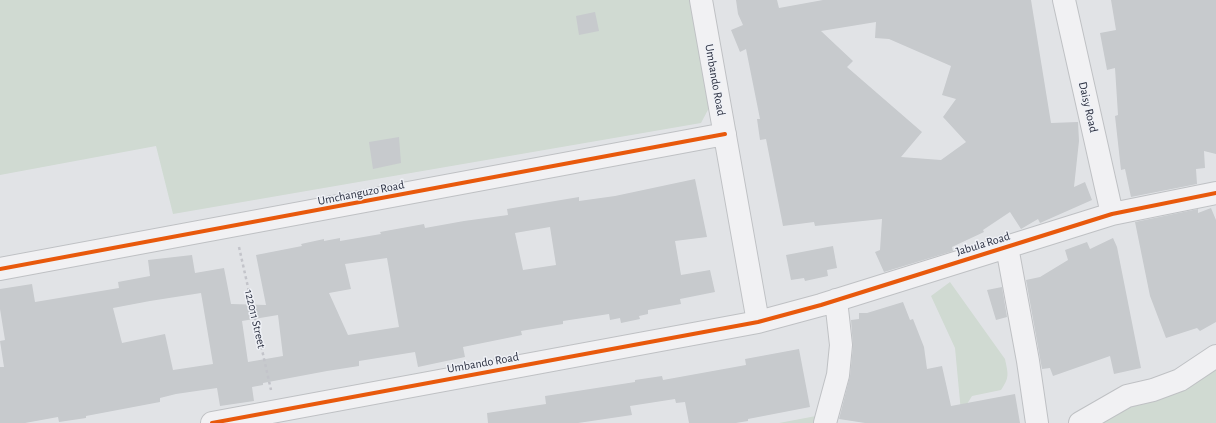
<!DOCTYPE html>
<html>
<head>
<meta charset="utf-8">
<style>
	body { margin:0 }
	canvas { display:block; background:#e1e3e6 }
</style>
</head>
<body>
<canvas width="1216" height="423"></canvas>
<script>
const context = document.querySelector('canvas').getContext('2d');
context.lineJoin = 'round';
function fill(path, color) { context.fillStyle = color; context.fill(path, 'evenodd'); }
function strokePath(path, color, width, dash) { context.strokeStyle = color; context.lineWidth = width; context.lineCap = dash ? 'butt' : 'round'; context.setLineDash(dash || []); context.stroke(path); }
function label(font, color, halo, rows, align = 'center') {
  context.font = font + ' "Alegreya Sans",sans-serif'; context.lineWidth = 3; context.setLineDash([]); context.textBaseline = 'middle'; context.strokeStyle = halo; context.fillStyle = color; for (const [text, x, y, turn = 0] of rows) {
    context.save(); context.translate(x, y); context.rotate((+turn || 0) * Math.PI / 180); context.textAlign = isNaN(turn) ? turn : align; if (halo) context.strokeText(text, 0, 0); context.fillText(text, 0, 0); context.restore();
  }
}
fill(new Path2D(`
	M0 0H690L710 106 701 123 173 214 156 146 0 175Z
	M950 282 1005 359C1008 374 1010 377 1001 390L972 396 967 404 962 423 955 348 931 296Z
	M1216 364V423H1099L1129 408 1180 391Z
	M816 416 814 423H779Z`), '#d0dad2');
fill(new Path2D(`
	M736 0H777L779 8 823 0H1031L1051 123 1078 122 1079 141 1074 187 1085 182 1092 200 1040 223 1038 219 1021 229 1010 212 983 230 984 232 952 247 953 251 884 272 875 252 880 250 882 219 815 226 814 222 783 226 766 139 760 140 757 119H760L746 49 740 52 731 30 743 25 738 14ZM876 22 875 38 889 39 951 66 942 95 956 99 943 117 966 142 941 160 901 157 922 132 847 67 853 61 821 31Z
	M1111 0H1216V154L1204 151 1205 168 1196 169 1197 184 1131 197 1125 169 1121 170 1115 116 1118 115 1115 68 1107 70 1100 33 1116 30Z
	M595 12 599 31 579 35 576 16Z
	M399 137 401 163 373 169 369 142Z
	M695 179 707 237 675 241 681 275 710 270 715 292 680 299 681 304 648 310V314L639 316 640 319 621 323 620 318 610 320 609 314 563 321V324L521 331 522 335 463 347 465 357 418 367 415 352 359 361V366L327 371 263 383V385L252 387 254 401 220 406 217 388 176 394 160 398V402L86 416V418L59 422 58 417 25 423H0V367H4L0 341 5 340 0 309V289L32 284 35 302 119 288 118 282 150 276 148 260 192 255 195 273 224 268 231 304 266 305 256 255 302 246 301 244 324 239V241L340 238V241L381 234 380 232 424 224 425 228 464 221 508 215 507 209 579 197V201L615 196ZM550 227 556 265 523 270 515 233ZM387 258 399 327 348 335 329 293 351 289 345 264ZM201 293 213 364 173 370 165 334 122 343 113 308 150 301ZM278 315 283 356 248 362 242 321Z
	M1211 208 1216 220V322L1200 331 1197 328 1166 338 1150 296 1135 222 1198 209V213Z
	M1113 238 1117 247 1141 368 1114 374 1110 356 1053 376 1050 368 1042 369 1026 280 1040 277 1068 260 1065 250 1087 242 1090 249Z
	M833 246 837 268 827 270 828 276 805 281 804 278 791 280 786 255Z
	M1002 287 1007 317 996 320 987 290Z
	M903 302 910 320 913 319 924 347 927 369 942 366 951 406 1015 394 1020 423H865L839 419 850 376 853 346 851 320 859 319V313H867Z
	M799 349 810 407 748 419V421L736 423H689L685 402 676 403 675 399 630 406 632 415 578 423H488L487 413 546 404 545 396 635 382V380L662 376 663 380 746 365 745 359Z`), '#c7cacd');
const minor = new Path2D(`
	M701 0 758 322
	M1064 0 1112 214
	M1007 247 1028 361 1037 423
	M0 269 725 134
	M212 423 758 322 821 305 1112 214 1216 193
	M825 423 838 375 841 345 836 300
	M1080 423 1127 396 1153 390 1180 380 1216 356`);
strokePath(minor, '#bfc1c4', 24);
strokePath(new Path2D(`
	M239 247 271 390`), '#c3c4ca', 2.5, [3, 3]);
strokePath(minor, '#f1f1f3', 22);
strokePath(new Path2D(`
	M0 269 725 134
	M212 423 758 322 821 305 1112 214 1216 193`), '#e8590c', 4);
label('12px', '#292e3f', '#eff1f6', [
	["Umbando Road",715,80,80],
	["Daisy Road",1088,107,77],
	["Umchanguzo Road",361,193,-11],
	["Jabula Road",983,244,-17],
	["122011 Street",255,319,77],
	["Umbando Road",483,363,-10]
]);
</script>
</body>
</html>
